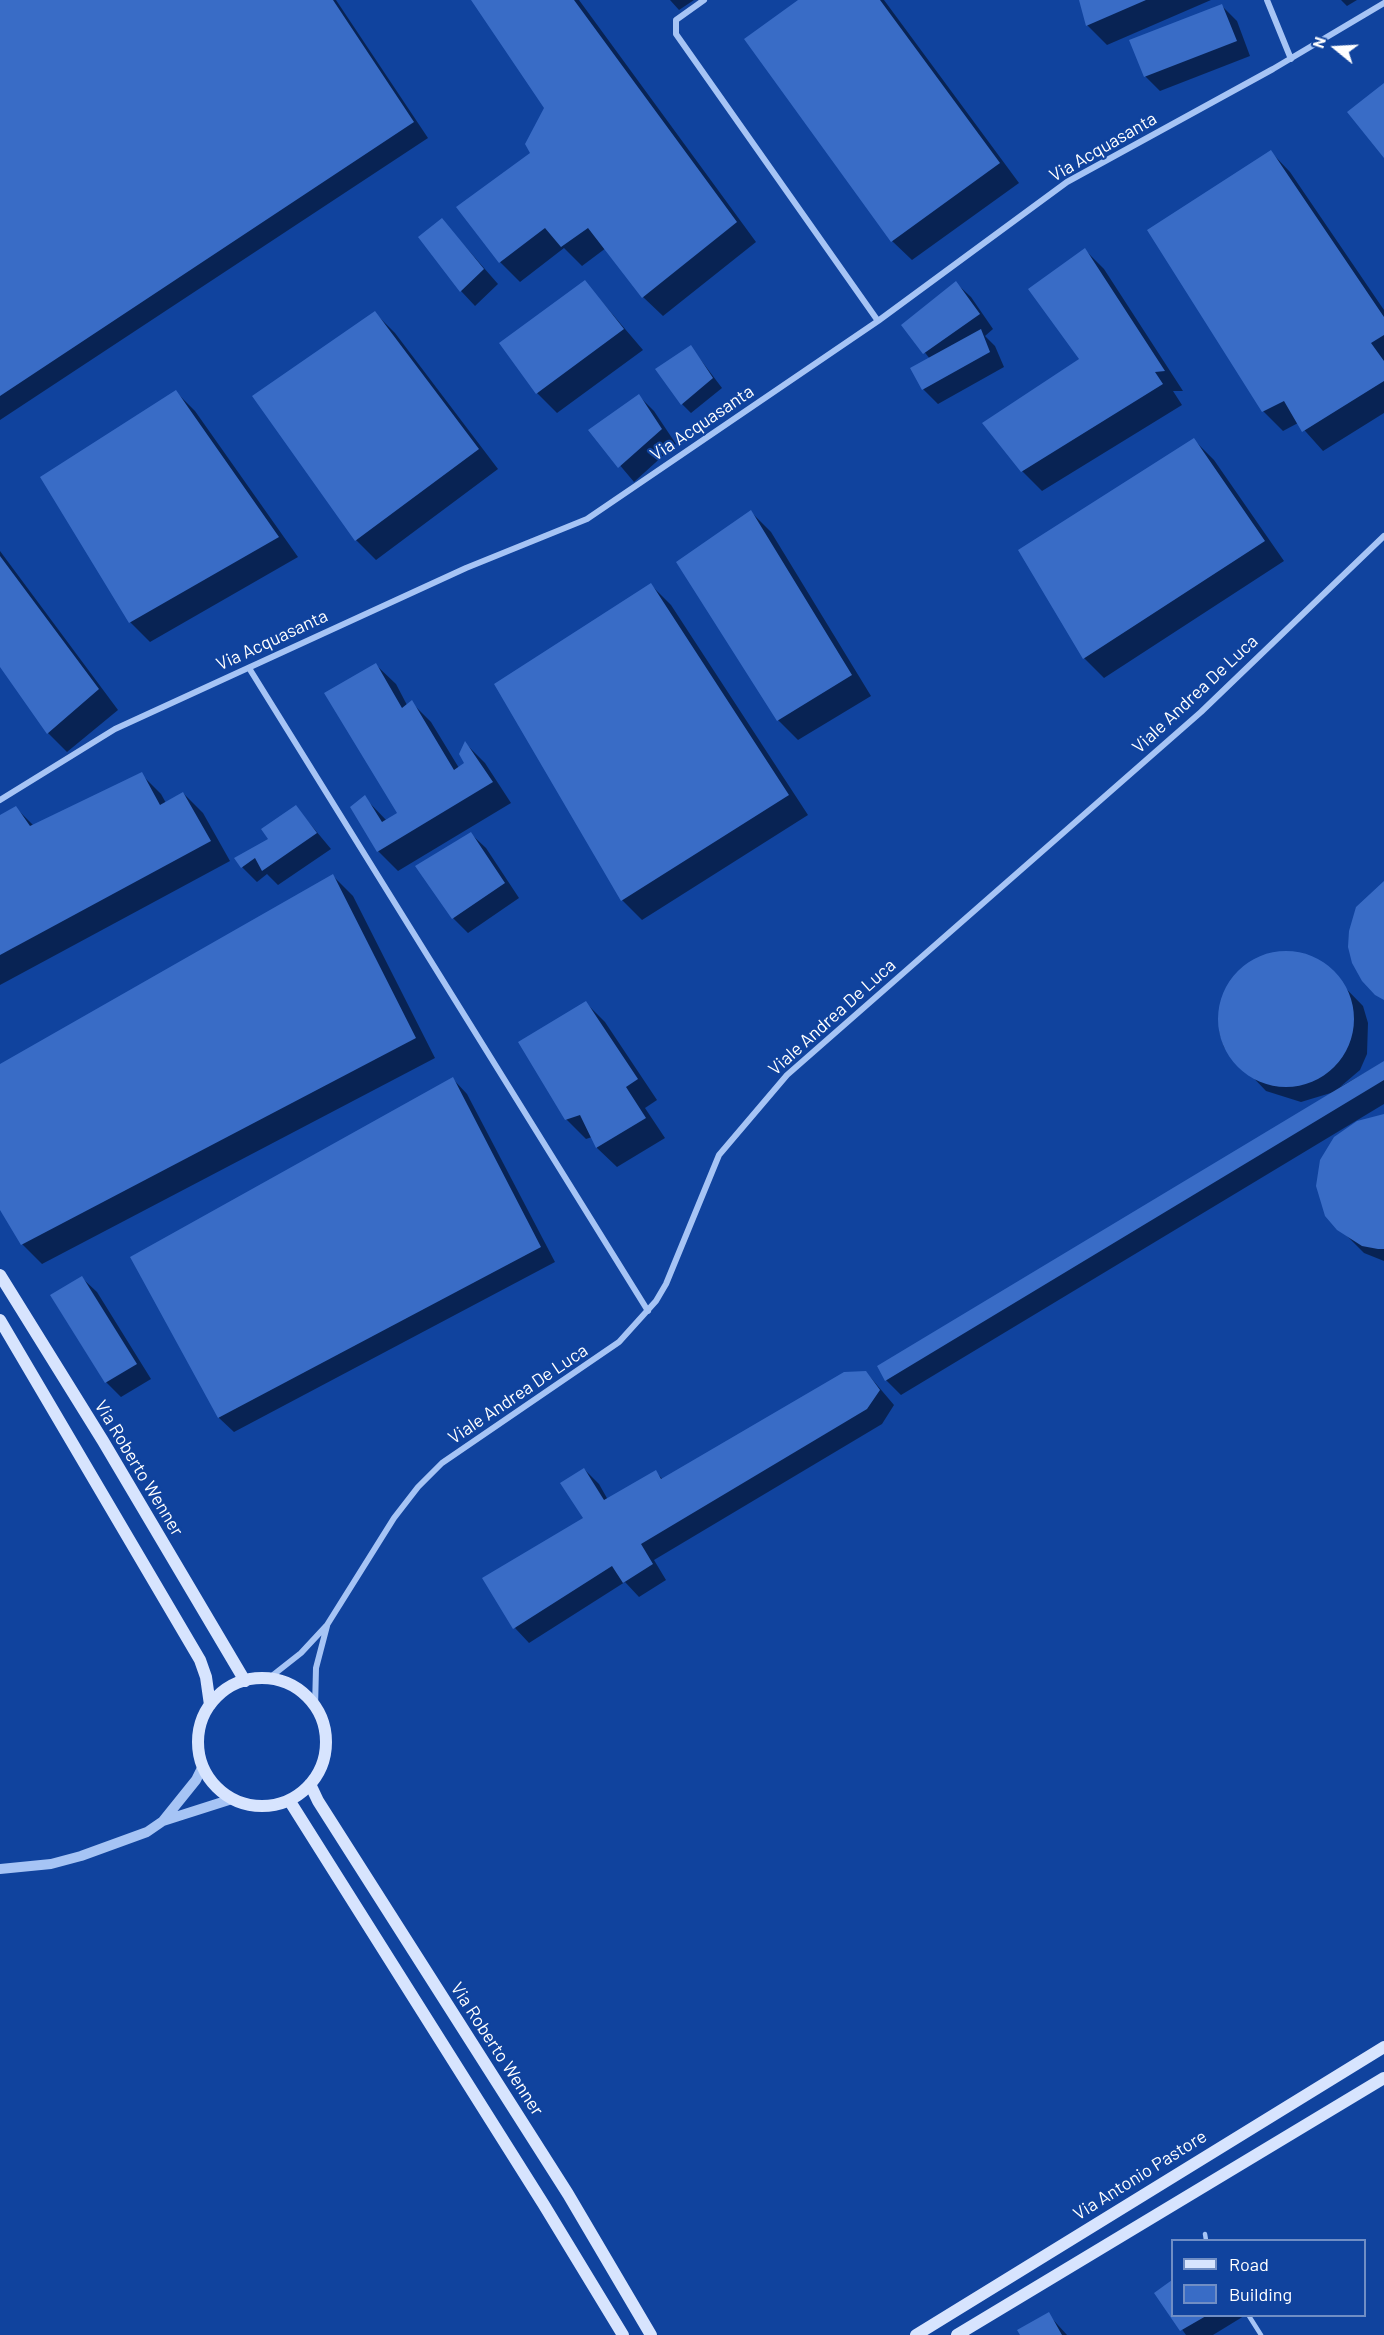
<!DOCTYPE html>
<html>
<head>
<meta charset="utf-8">
<style>
	body { margin:0 }
	#map { position:relative; width:1384px; height:2335px; overflow:hidden; background:#10439e; font-family:Barlow,sans-serif }
	canvas { display:block }
	.legend { position:absolute; left:1171px; top:2239px; width:195px; height:78px; box-sizing:border-box; background:#10439e; border:2px solid #708ec5; margin:0; padding:8px 10px; list-style:none; font-size:18px; color:#fff }
	.legend li { display:flex; align-items:center; gap:12px; height:30px }
	.legend b { width:30px; border:2px solid #708ec5 }
	.north { position:absolute; left:1306px; top:18px; width:60px; height:60px; -webkit-text-stroke:4px #10439e; paint-order:stroke; rotate:288deg; font-size:16px; font-weight:700; line-height:24px; text-align:center; color:#fff }
	.north::after { content:''; display:block; margin:auto; width:21px; height:27px; background:#fff; clip-path:polygon(50% 0,100% 100%,50% 72%,0 100%) }
</style>
</head>
<body>
<div id="map">
<canvas width="1384" height="2335"></canvas>
<ul class="legend">
<li><b style="height:8px;background:#d7e4fe"></b>Road</li>
<li><b style="height:16px;background:#396cc6"></b>Building</li>
</ul>
<div class="north">N</div>
</div>
<script>
const context = document.querySelector('canvas').getContext('2d');
context.lineJoin = 'round';
function fill(path, color) { context.fillStyle = color; context.fill(path, 'evenodd'); }
function strokePath(path, color, width, dash) { context.strokeStyle = color; context.lineWidth = width; context.lineCap = dash ? 'butt' : 'round'; context.setLineDash(dash || []); context.stroke(path); }
function label(font, color, halo, rows, align = 'center') {
  context.font = font + ' Barlow,sans-serif'; context.lineWidth = 4.5; context.setLineDash([]); context.textBaseline = 'middle'; context.strokeStyle = halo; context.fillStyle = color; for (const [text, x, y, turn = 0] of rows) {
    context.save(); context.translate(x, y); context.rotate((+turn || 0) * Math.PI / 180); context.textAlign = isNaN(turn) ? turn : align; if (halo) context.strokeText(text, 0, 0); context.fillText(text, 0, 0); context.restore();
  }
}
fill(new Path2D(`
	M0 0H336L428 138 0 420Z
	M473 0H579L756 242 663 316 643 297 606 248 582 266 564 248 520 282 500 262 458 207 532 153 545 108Z
	M670 0H694L679 10Z
	M801 0H884L1019 183 912 260 892 241Z
	M1080 0H1211L1107 45 1087 25Z
	M1341 0H1357L1347 6Z
	M1222 6 1237 21 1250 56 1160 91 1145 76Z
	M1271 152 1290 172 1384 310V413L1323 451 1298 423 1283 431 1263 411Z
	M442 220 498 284 475 306 461 291 420 237Z
	M1085 250 1104 269 1183 391H1173L1182 405 1042 491 1022 471 1081 360Z
	M585 282 643 350 557 413 537 393Z
	M956 283 971 297 993 329 985 336 995 346 1004 367 938 404 923 389 930 359 903 325Z
	M375 313 395 333 498 469 376 560 356 540Z
	M691 347 722 388 691 413 682 404Z
	M176 392 195 411 298 557 150 642 130 622Z
	M639 396 654 411 676 444 634 482 591 431Z
	M1194 440 1214 460 1284 561 1104 678 1084 658Z
	M751 512 771 532 871 696 798 740 778 720 678 563Z
	M0 551 118 710 67 752 48 733 0 664Z
	M651 585 671 605 808 815 642 920 622 900Z
	M376 665 396 684 407 705 411 702 431 722 459 768 465 763 466 744 485 763 511 803 398 871 378 851 364 797 387 821 399 814Z
	M141 774 161 794 166 803 183 793 203 813 230 861 0 985V817L16 808 34 826Z
	M296 807 331 849 278 885 267 874 257 882 242 867 270 839Z
	M471 834 486 848 519 898 468 933 453 918Z
	M333 876 353 896 435 1058 42 1264 22 1244 0 1207V1066Z
	M1285 954 1301 955 1326 968 1363 1006 1368 1023 1367 1054 1360 1070 1340 1087 1384 1062V1104L901 1395 886 1380 1334 1092 1301 1102 1266 1091 1224 1047 1219 1031 1222 999 1240 972 1253 962Z
	M586 1003 605 1022 657 1100 645 1108 665 1138 617 1167 597 1148 592 1137 586 1139 566 1119Z
	M453 1079 467 1094 555 1262 234 1432 219 1418 132 1257Z
	M1384 1116V1261L1364 1253 1326 1215Z
	M82 1278 97 1292 151 1379 121 1397 106 1382Z
	M866 1372 894 1405 882 1424 654 1560 666 1580 639 1597 625 1582 529 1643 515 1628 585 1518 584 1469 599 1484 608 1500 656 1472 663 1480Z
	M1172 2282V2316H1244L1213 2335H1186L1156 2293Z
	M1048 2314 1067 2335H1022Z`), '#0007');
fill(new Path2D(`
	M0 0H333L414 122 0 396Z
	M471 0H574L737 222 642 298 588 228 561 247 545 228 499 263 456 207 530 153 525 144 544 108Z
	M798 0H880L1000 163 891 242 744 39Z
	M1079 0H1146L1086 26Z
	M1222 4 1237 41 1144 77 1129 40Z
	M1384 83V158L1347 112Z
	M1271 150 1384 317V335L1371 343 1384 361V381L1302 432 1284 401 1262 412 1147 230Z
	M442 218 484 269 460 292 418 237Z
	M1085 248 1165 371 1155 372 1163 384 1021 472 982 423 1079 359 1028 289Z
	M585 280 624 329 536 394 499 343Z
	M956 281 980 314 923 354 901 325Z
	M375 311 479 449 355 541 252 396Z
	M981 329 990 352 922 390 910 368Z
	M691 345 713 378 681 405 655 369Z
	M176 390 279 537 129 623 40 477Z
	M639 394 662 429 618 468 588 430Z
	M1194 438 1265 541 1083 659 1018 550Z
	M751 510 852 675 777 721 676 562Z
	M0 556 99 689 47 734 0 667Z
	M651 583 789 795 621 901 494 684Z
	M376 663 402 708 412 700 454 770 464 763 459 754 465 741 493 782 377 852 350 807 365 795 382 822 397 813 324 693Z
	M142 772 160 805 183 792 211 841 0 955V815L16 806 30 826Z
	M296 805 317 833 262 871 255 858 241 868 234 858 268 839 261 829Z
	M471 832 505 883 452 919 415 866Z
	M333 874 416 1038 21 1245 0 1210V1064Z
	M1384 881V1000L1375 995 1362 981 1352 963 1348 947 1349 931 1356 907Z
	M1218 1019a68 68 0 1 1 136 0a68 68 0 1 1-136 0Z
	M586 1001 638 1079 626 1087 646 1118 596 1148 580 1115 565 1120 518 1042Z
	M1384 1061V1080L885 1381 877 1366Z
	M453 1077 541 1247 218 1418 130 1257Z
	M1384 1114V1249H1378L1362 1246 1337 1230 1325 1216 1316 1186 1320 1160 1334 1137 1357 1121Z
	M82 1276 137 1364 105 1383 50 1295Z
	M866 1371 880 1390 867 1409 641 1544 653 1564 623 1583 612 1566 513 1629 482 1578 583 1518 560 1483 584 1468 604 1500 656 1470 661 1479 844 1372Z
	M1172 2280V2316H1206L1180 2331 1154 2293Z
	M1049 2312 1062 2335H1020L1017 2330Z`), '#396cc6');
strokePath(new Path2D(`
	M1205 2234 1206 2240
	M1249 2316 1261 2335`), '#a6c4f5', 4.5);
strokePath(new Path2D(`
	M704 0 676 20V34L878 321
	M1267 0 1291 59
	M249 668 648 1311
	M0 800 115 729 466 568 587 519 878 321 1067 182 1273 69 1384 3
	M268 1679 301 1653 327 1625 394 1518 418 1487 442 1463 619 1342 656 1301 666 1284 719 1155 787 1075 1201 712 1384 536
	M315 1708 316 1668 327 1626`), '#a6c4f5', 6);
strokePath(new Path2D(`
	M163 1821 196 1780 203 1766
	M0 1869 51 1864 81 1856 147 1832 163 1821 232 1799`), '#a6c4f5', 10);
strokePath(new Path2D(`
	M0 1275 103 1441 245 1681
	M0 1320 200 1660 206 1677 210 1705
	M198 1742a64 64 0 1 1 128 0a64 64 0 1 1-128 0Z
	M310 1784 318 1801 568 2194 651 2335
	M289 1800 544 2205 623 2335
	M916 2335 1384 2047
	M957 2335 1384 2078`), '#d7e4fe', 12);
label('18px', '#fff', '#10439e', [
	["Via Acquasanta",1103,147,-30],
	["Via Acquasanta",702,423,-34],
	["Via Acquasanta",272,640,-25],
	["Viale Andrea De Luca",1195,694,-43],
	["Viale Andrea De Luca",832,1017,-42],
	["Viale Andrea De Luca",518,1394,-34],
	["Via Roberto Wenner",139,1468,59],
	["Via Roberto Wenner",497,2049,57],
	["Via Antonio Pastore",1140,2175,-32]
]);
</script>
</body>
</html>
